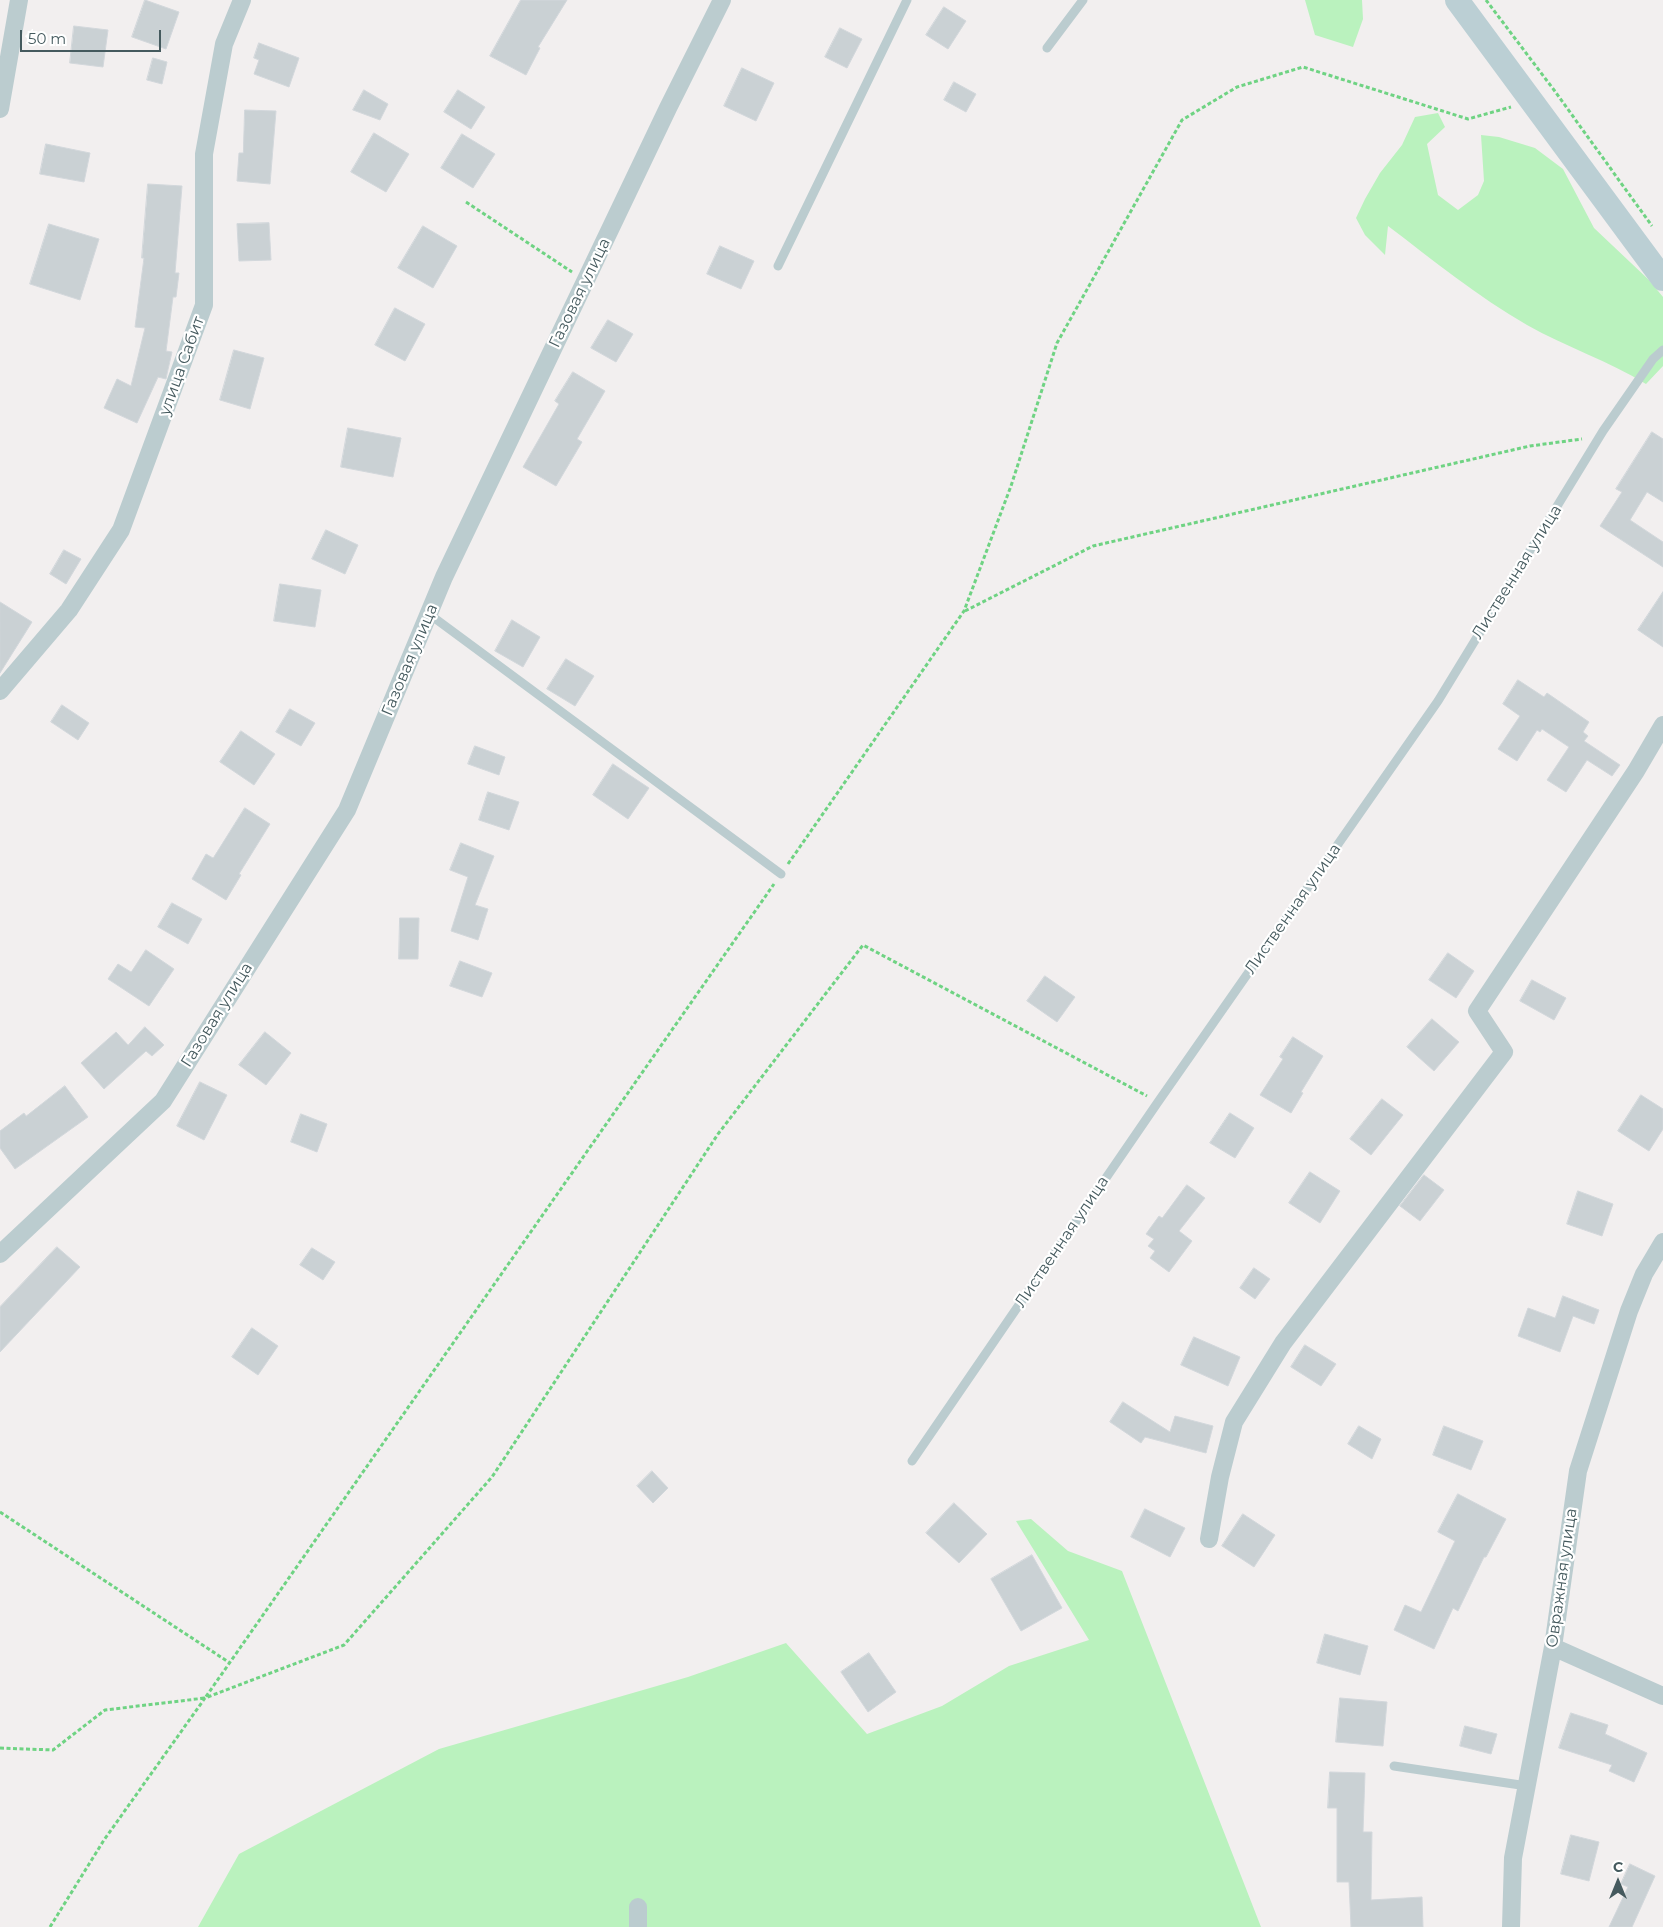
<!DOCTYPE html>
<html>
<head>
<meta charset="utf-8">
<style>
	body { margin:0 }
	#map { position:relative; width:1663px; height:1927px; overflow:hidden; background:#f2efef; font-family:Montserrat,sans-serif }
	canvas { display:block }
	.north { position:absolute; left:1593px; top:1857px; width:50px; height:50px; -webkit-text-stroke:4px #fff; paint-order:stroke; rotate:0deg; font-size:14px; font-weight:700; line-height:20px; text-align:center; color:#455a5e }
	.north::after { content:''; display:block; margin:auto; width:18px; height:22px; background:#455a5e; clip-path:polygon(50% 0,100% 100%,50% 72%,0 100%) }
	.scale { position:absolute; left:20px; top:30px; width:141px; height:22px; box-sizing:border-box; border:2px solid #455a5e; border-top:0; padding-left:6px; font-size:15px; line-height:18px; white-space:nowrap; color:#455a5e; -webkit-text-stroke:4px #fff; paint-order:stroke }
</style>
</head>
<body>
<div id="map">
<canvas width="1663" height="1927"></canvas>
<div class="north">С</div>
<div class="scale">50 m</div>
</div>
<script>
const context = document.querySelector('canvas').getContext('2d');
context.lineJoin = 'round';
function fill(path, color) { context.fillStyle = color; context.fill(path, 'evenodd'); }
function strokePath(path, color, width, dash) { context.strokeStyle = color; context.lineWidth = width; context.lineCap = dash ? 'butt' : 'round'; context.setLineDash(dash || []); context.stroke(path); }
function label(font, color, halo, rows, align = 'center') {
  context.font = font + ' Montserrat,sans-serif'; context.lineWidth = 4.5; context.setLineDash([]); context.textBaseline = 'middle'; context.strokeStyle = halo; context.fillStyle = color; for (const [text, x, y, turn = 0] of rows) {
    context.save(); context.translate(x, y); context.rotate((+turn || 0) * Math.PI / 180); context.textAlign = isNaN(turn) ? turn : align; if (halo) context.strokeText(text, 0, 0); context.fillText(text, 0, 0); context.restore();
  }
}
fill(new Path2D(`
	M1305 0H1362L1363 19 1353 47 1315 35Z
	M1438 113 1445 127 1427 144 1438 195 1458 210 1478 195 1484 181 1481 135 1499 137 1535 148 1563 169 1594 228 1649 280 1663 297V366L1646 384C1609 361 1566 347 1527 325 1478 297 1433 260 1388 226L1385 255 1365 235 1356 218 1365 199 1380 173 1402 145 1415 117Z
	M1031 1519 1068 1551 1122 1571 1261 1927H198L239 1854 439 1749 688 1677 786 1643 867 1734 942 1706 1009 1666 1089 1640 1016 1521Z`), '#baf2be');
const building = new Path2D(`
	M145 0 179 12 166 49 132 37Z
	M521 0H567L538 47 540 48 526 75 490 56Z
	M944 7 966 21 948 49 926 35Z
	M74 26 108 30 103 67 70 63Z
	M840 28 862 39 847 68 825 57Z
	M259 43 299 58 289 87 254 74 259 60 254 58Z
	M153 58 167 62 162 84 147 80Z
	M742 68 774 83 756 121 724 106Z
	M954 82 976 94 966 112 944 100Z
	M364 90 388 104 380 120 353 110Z
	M458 90 485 107 471 129 444 112Z
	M245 110 276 111 270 184 237 181 239 153H243Z
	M374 133 409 154 386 192 351 172Z
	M462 134 495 154 473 188 441 168Z
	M46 144 90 153 84 182 40 174Z
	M148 184 182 186 175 273H179L176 297H173L166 351 172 352 167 374 166 379 158 377 137 423 104 408 117 379 131 386 145 328 135 327 144 258H142Z
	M269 223 271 260 239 261 237 224Z
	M49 224 99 239 80 300 30 284Z
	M423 226 457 246 433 288 398 268Z
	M720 246 754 261 741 289 707 274Z
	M395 308 425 324 405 361 375 345Z
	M608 320 633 334 616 362 591 348Z
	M234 350 264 358 250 409 220 400Z
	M573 372 605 391 577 439 582 442 556 486 523 467 559 404 555 401Z
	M348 428 401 438 393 477 341 467Z
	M1652 432 1663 439V502L1647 492 1630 520 1663 542V567L1600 526 1622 492 1616 489Z
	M326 530 358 545 345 574 312 559Z
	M64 550 81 559 66 584 50 574Z
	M280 584 321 590 315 627 274 621Z
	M1663 592V647L1638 630Z
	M0 602 32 622 0 673Z
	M512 620 540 637 523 667 495 651Z
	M566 659 594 676 575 706 547 689Z
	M1518 680 1544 697 1547 693 1589 722 1583 732 1588 736 1584 741 1620 765 1612 776 1587 760 1566 792 1547 780 1569 747 1542 729 1540 732 1537 730 1517 761 1498 749 1520 716 1503 704Z
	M62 705 89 723 78 740 51 722Z
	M290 709 315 723 301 746 276 732Z
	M241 731 275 754 254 785 220 762Z
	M475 746 505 757 499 775 468 764Z
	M613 764 649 788 628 819 593 795Z
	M488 792 519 802 509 830 479 820Z
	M245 808 270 824 239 874 241 875 226 900 192 879 206 854 213 858Z
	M461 843 494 856 475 905 488 909 478 940 451 931 468 877 450 870Z
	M172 903 202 919 188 944 158 927Z
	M400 918H419L418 959H399Z
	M146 950 174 969 149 1006 108 979 118 964 131 972Z
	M1448 953 1474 971 1456 998 1429 980Z
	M460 961 492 973 482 997 450 986Z
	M1045 976 1075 997 1057 1022 1027 1001Z
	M1532 980 1566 998 1554 1020 1520 1001Z
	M1432 1019 1459 1042 1434 1071 1407 1047Z
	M145 1027 164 1045 152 1056 146 1051 104 1089 81 1063 116 1032 128 1045Z
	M265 1032 291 1053 266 1085 239 1065Z
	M1293 1037 1323 1056 1301 1092 1303 1093 1291 1113 1260 1095 1283 1059 1280 1057Z
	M200 1082 227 1095 204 1140 177 1126Z
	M65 1086 88 1117 15 1169 0 1148V1131L24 1113 26 1116Z
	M1641 1095 1663 1109V1129L1649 1151 1618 1131Z
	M1382 1099 1403 1115 1371 1155 1350 1139Z
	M1230 1113 1254 1128 1235 1158 1210 1143Z
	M301 1114 327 1124 317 1152 291 1142Z
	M1310 1172 1340 1191 1320 1223 1289 1203Z
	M1424 1175 1444 1190 1420 1221 1400 1206Z
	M1187 1185 1205 1198 1179 1231 1192 1241 1169 1272 1150 1258 1155 1251 1148 1246 1154 1239 1146 1234 1159 1216 1162 1218Z
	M1578 1191 1613 1204 1602 1236 1567 1224Z
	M57 1247 80 1267 0 1352V1307Z
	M312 1248 335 1262 323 1280 300 1265Z
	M1254 1268 1270 1279 1255 1299 1240 1288Z
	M1563 1296 1599 1310 1594 1324 1573 1316 1560 1352 1518 1336 1528 1308 1555 1318Z
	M252 1328 278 1346 258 1375 232 1357Z
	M1194 1337 1240 1357 1228 1386 1181 1365Z
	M1305 1345 1336 1364 1321 1386 1291 1367Z
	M1123 1402 1170 1432 1175 1416 1213 1426 1206 1453 1145 1437 1141 1443 1110 1422Z
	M1359 1426 1381 1439 1372 1459 1348 1444Z
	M1444 1426 1483 1441 1471 1470 1433 1455Z
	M652 1471 668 1488 653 1503 637 1486Z
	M1458 1494 1506 1519 1486 1557H1484L1458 1611 1453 1608 1434 1649 1394 1630 1405 1605 1421 1612 1455 1541 1438 1532Z
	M954 1503 987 1534 959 1563 926 1533Z
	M1145 1509 1185 1528 1170 1557 1131 1537Z
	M1243 1514 1275 1535 1254 1567 1222 1546Z
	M1032 1555 1062 1608 1021 1631 991 1579Z
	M1325 1634 1368 1646 1360 1675 1317 1663Z
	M869 1653 896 1692 868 1712 841 1672Z
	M1340 1698 1387 1702 1383 1746 1336 1742Z
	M1571 1713 1608 1725 1605 1734 1647 1753 1634 1782 1609 1771 1612 1765 1559 1748Z
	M1465 1726 1497 1734 1491 1754 1460 1746Z
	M1330 1772 1365 1773 1363 1832H1372L1371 1900 1422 1897 1423 1927H1351L1349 1882H1337V1808H1328Z
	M1571 1835 1599 1842 1589 1881 1561 1874Z
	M1630 1864 1655 1876 1632 1927H1609L1628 1887 1621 1884Z`);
fill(building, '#cad1d4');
strokePath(building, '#d2d7db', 1);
strokePath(new Path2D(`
	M1486 0 1554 90 1652 226
	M466 202 572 272
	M965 611 1093 546 1530 446 1582 439
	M788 864 964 611 1011 486 1057 343 1182 120 1237 87 1303 67 1468 119 1511 107
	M0 1512 230 1663
	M0 1748 53 1750 105 1710 205 1698 774 884
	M50 1927 104 1840 205 1698 344 1645 492 1477 718 1134 863 945 1147 1096`), '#6fd383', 3, [4, 2.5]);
strokePath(new Path2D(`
	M1047 48 1083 0
	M778 266 907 0
	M429 614 781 874
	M912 1461 1158 1102 1438 701 1603 431 1653 359 1663 350
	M1394 1766 1527 1786`), '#bbcccf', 9);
strokePath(new Path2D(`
	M0 109 19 0
	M0 691 69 610 121 530 204 305V154L224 44 242 0
	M0 1254 163 1101 347 810 444 577 668 108 722 0
	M1209 1539 1220 1477 1234 1422 1283 1343 1504 1052 1477 1011 1636 771 1663 725
	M1553 1647 1663 1696
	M638 1907V1927
	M1511 1927 1513 1858 1553 1647 1578 1471 1629 1311 1644 1274 1663 1242`), '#bbcccf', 18);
strokePath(new Path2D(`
	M1457 0 1663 279`), '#bbcfd4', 24);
label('16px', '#455a5e', '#fff', [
	["Газовая улица",580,293,-64],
	["улица Сабит",182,366,-70],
	["Лиственная улица",1517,572,-58],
	["Газовая улица",410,660,-67],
	["Лиственная улица",1293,909,-55],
	["Газовая улица",217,1015,-58],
	["Лиственная улица",1062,1242,-56],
	["Овражная улица",1562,1578,-82]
]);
</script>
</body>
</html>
